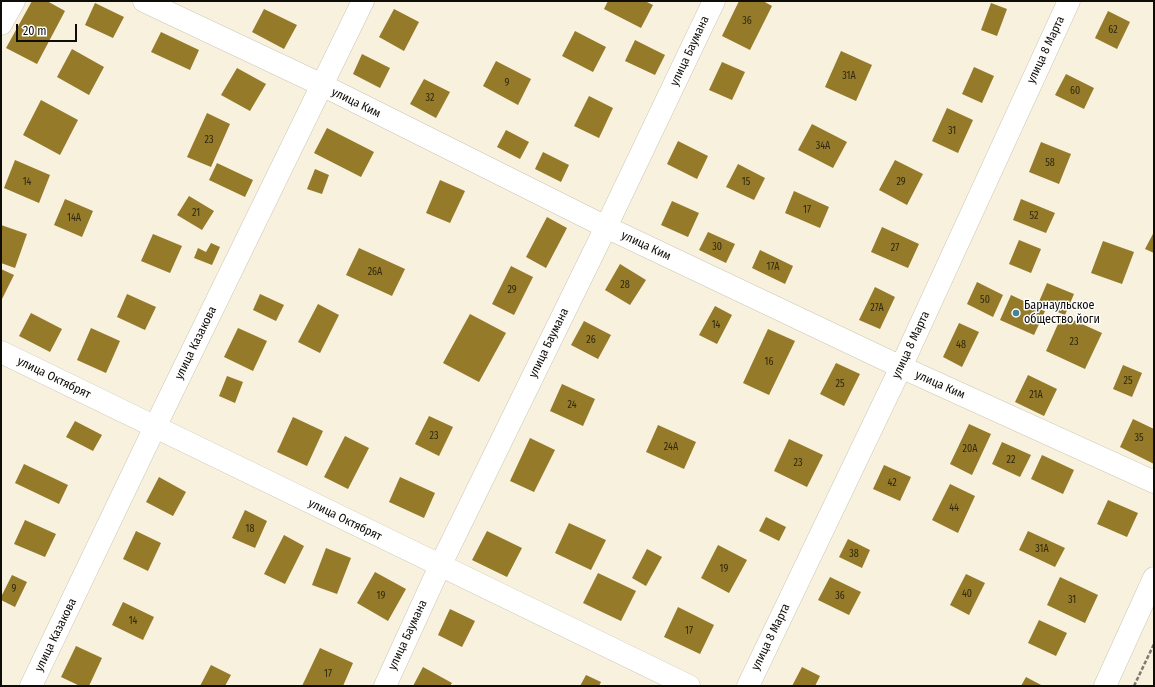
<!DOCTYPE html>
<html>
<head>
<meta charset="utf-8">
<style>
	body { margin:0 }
	#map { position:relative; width:1155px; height:687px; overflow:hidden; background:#f7f1de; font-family:"Fira Sans Condensed",sans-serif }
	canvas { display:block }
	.frame { position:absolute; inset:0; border:2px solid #0f0d08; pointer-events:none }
	.scale { position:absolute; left:16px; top:24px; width:61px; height:18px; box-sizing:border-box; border:2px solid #0f0d08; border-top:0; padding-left:5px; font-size:12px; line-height:14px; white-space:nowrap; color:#0f0d08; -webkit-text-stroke:3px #fefefe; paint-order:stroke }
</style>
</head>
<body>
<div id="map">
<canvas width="1155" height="687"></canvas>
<div class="frame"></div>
<div class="scale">20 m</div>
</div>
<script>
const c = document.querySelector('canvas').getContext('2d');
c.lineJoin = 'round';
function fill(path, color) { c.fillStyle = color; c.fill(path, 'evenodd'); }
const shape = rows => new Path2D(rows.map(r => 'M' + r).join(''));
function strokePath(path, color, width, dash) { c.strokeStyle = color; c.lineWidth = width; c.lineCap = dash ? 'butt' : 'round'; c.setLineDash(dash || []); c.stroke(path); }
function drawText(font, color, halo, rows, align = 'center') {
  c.font = font + ' "Fira Sans Condensed",sans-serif'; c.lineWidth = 3; c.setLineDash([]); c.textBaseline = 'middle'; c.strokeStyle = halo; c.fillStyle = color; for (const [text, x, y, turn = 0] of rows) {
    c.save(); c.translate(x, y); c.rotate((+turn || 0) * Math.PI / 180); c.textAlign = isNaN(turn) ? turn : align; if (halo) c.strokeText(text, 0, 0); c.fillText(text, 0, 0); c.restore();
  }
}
const building = shape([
	[32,1,47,1,65,11,37,64,6,48],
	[608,1,645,1,653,5,641,28,604,9],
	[739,1,763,1,772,6,750,50,722,36],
	[95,3,124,17,113,38,85,25],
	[991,3,1007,9,997,36,981,30],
	[264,9,297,25,284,49,252,32],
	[394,9,419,22,404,51,379,37],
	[1108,11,1130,22,1117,49,1095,38],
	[575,31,606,47,593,72,562,56],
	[161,32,199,50,190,70,151,52],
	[635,40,665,55,655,75,625,61],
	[72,49,104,67,89,95,57,77],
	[841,51,872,65,856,101,825,87],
	[362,54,390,68,380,88,353,74],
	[496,61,531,79,518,105,483,86],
	[722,62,745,72,732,100,709,90],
	[974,67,994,76,982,103,962,94],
	[237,68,266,84,250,111,221,95],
	[1066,74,1094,88,1084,109,1055,95],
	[424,79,450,92,436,118,410,104],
	[589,96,613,108,599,138,574,126],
	[41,100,78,120,60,155,23,135],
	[947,108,973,120,958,153,932,141],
	[207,113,230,124,211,167,187,157],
	[812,124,847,142,833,168,798,150],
	[327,128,374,152,361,177,314,153],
	[506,130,529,142,520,159,497,147],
	[678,141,708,156,697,179,667,164],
	[1041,142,1071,154,1059,184,1029,172],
	[543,152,569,165,561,182,535,169],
	[15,160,50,175,39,203,4,188],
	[895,160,923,174,907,205,879,190],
	[217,163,253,180,245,197,209,180],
	[738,164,765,178,754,200,726,187],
	[315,169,329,175,322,194,307,189],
	[440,180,465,191,450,223,426,213],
	[794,191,829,207,820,228,785,213],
	[189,196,214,211,202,230,177,215],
	[65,199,93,211,82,237,54,225],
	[1021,199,1055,213,1046,233,1013,220],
	[672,201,699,213,688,237,661,225],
	[547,217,567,228,546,268,526,257],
	[1,225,27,234,15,268,1,263],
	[882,227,919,244,908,268,871,252],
	[708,232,735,244,726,263,699,250],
	[1154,232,1154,253,1145,249],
	[153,234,182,246,170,273,141,261],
	[1019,240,1041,249,1031,273,1009,264],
	[1103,241,1134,252,1122,284,1091,273],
	[211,243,220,247,212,265,194,258,198,248,206,252],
	[359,248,405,269,392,296,346,275],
	[760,250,793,266,785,284,752,268],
	[620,264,646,280,630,305,605,290],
	[511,266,533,277,514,315,492,304],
	[1,269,14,275,1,301],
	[977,282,1003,295,993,317,967,304],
	[1047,283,1074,294,1065,315,1038,304],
	[875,287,895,297,880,329,859,320],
	[127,294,156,307,145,330,117,317],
	[260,294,284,305,276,321,253,310],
	[1011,295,1045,311,1034,335,1000,320],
	[318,304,339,315,320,353,298,342],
	[715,306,732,315,717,344,699,335],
	[31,313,62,329,50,352,19,336],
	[470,314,506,333,479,382,443,363],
	[1062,315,1102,333,1085,369,1046,351],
	[584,321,611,335,598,359,571,345],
	[959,323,979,332,962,367,943,357],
	[91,328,120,341,106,373,77,360],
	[238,328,267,341,253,371,224,357],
	[768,329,795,341,769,395,743,383],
	[836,363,860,374,844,406,820,394],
	[1123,365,1142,373,1132,397,1113,389],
	[1028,375,1057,389,1044,416,1015,402],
	[227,376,243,382,235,403,219,396],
	[562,384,595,399,583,426,550,411],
	[429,416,453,427,439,456,415,444],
	[293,417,323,431,307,466,277,452],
	[1133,419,1154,429,1154,464,1120,447],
	[75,421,102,435,93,451,66,437],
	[969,424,991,434,972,475,950,464],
	[658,425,696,442,684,469,646,452],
	[345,436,369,448,348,489,324,477],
	[530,438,555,450,534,492,510,481],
	[789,439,823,455,807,487,774,471],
	[1002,442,1031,455,1020,477,992,464],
	[1042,455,1074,470,1063,494,1031,479],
	[24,464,68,485,59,504,15,483],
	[884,465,911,477,900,501,873,489],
	[159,477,186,492,173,516,146,502],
	[400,477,435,493,424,518,389,502],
	[950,484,975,496,958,533,932,520],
	[1108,500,1138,513,1127,537,1097,524],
	[245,510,267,521,255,548,232,538],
	[766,517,786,527,779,541,759,531],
	[25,520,56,534,45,557,14,544],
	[569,523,606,540,591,570,555,553],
	[136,531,161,543,148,571,123,559],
	[487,531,522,548,507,577,472,560],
	[1028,531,1065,548,1055,567,1019,550],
	[284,535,304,546,285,584,264,574],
	[848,539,870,550,862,568,839,557],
	[718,545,747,560,729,593,701,578],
	[326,548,351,558,337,594,312,585],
	[647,549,662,557,646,586,632,578],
	[375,572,406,589,388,621,357,603],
	[598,573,636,591,621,621,583,603],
	[966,574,985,583,969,615,950,605],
	[12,575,27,582,15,607,1,600,1,597],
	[830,577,861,592,849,615,818,600],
	[1060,577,1098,595,1085,623,1047,605],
	[123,602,154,617,143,640,112,625],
	[678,607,714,625,700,654,664,637],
	[450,609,475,621,462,647,438,635],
	[1039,620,1067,633,1056,656,1028,643],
	[76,646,102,658,89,686,80,686,61,677],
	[320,648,353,663,343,686,302,686],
	[211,665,231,675,225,686,200,686],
	[423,667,452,683,450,686,413,686],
	[802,667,820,676,815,686,792,686],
	[586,675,601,682,599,686,580,686],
	[1026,677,1043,686,1021,686]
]);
const path = shape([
	[1134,686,1154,644]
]);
const minor = shape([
	[144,1,322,85,606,227,901,367,1154,482],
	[1,24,14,1],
	[1,352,689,686],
	[31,686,155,427,363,1],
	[385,686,440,566,606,227,714,1],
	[1105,686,1154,578]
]);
const major = shape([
	[748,686,901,367,1069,1]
]);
const markers = [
	[1016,313,4,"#438497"]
];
const numberNames = [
	["36",747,21],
	["62",1113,30],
	["31А",849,76],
	["9",507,83],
	["60",1075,91],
	["32",430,98],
	["31",952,131],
	["23",209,140],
	["34А",823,146],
	["58",1050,163],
	["14",27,182],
	["15",746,182],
	["29",901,182],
	["17",807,210],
	["21",196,213],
	["52",1034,216],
	["14А",74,218],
	["30",717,247],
	["27",895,248],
	["17А",773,267],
	["26А",375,272],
	["28",625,285],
	["29",512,290],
	["50",985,300],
	["27А",877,308],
	["14",716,325],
	["26",591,340],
	["23",1074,342],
	["48",961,345],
	["16",769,362],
	["25",1128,381],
	["25",840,384],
	["21А",1036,395],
	["24",572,405],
	["23",434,436],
	["35",1139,438],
	["24А",671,447],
	["20А",970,449],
	["22",1011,460],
	["23",798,463],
	["42",892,483],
	["44",954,508],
	["18",250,529],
	["31А",1042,549],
	["38",854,554],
	["19",724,569],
	["9",14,589],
	["40",967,594],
	["19",381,596],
	["36",840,596],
	["31",1072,600],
	["14",133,621],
	["17",689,631],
	["17",328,674]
];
const streetNames = [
	["улица 8 Марта",1046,50,-65],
	["улица Баумана",690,51,-65],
	["улица Ким",356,103,26],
	["улица Ким",646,246,25],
	["улица Казакова",196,343,-64],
	["улица Баумана",549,343,-64],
	["улица 8 Марта",911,345,-65],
	["улица Октябрят",54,378,26],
	["улица Ким",940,385,24],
	["улица Октябрят",345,520,26],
	["улица Казакова",56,635,-64],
	["улица Баумана",408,635,-65],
	["улица 8 Марта",771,637,-64]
];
const poiNames = [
	["Барнаульское",1024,306],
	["общество йоги",1024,320]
];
fill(building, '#947a29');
strokePath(minor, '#ccc6b4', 23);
strokePath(major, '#ccc6b4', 23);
strokePath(path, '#7d7a6e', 2.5, [4, 2]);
strokePath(minor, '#fff', 22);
strokePath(major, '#fff', 22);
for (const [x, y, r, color] of markers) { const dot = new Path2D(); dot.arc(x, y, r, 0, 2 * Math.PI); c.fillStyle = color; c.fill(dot); strokePath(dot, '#fefefe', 1.5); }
drawText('10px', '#302810', null, numberNames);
drawText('12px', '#0f0d08', '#fefefe', streetNames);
drawText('12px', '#0f0d08', '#fefefe', poiNames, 'left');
</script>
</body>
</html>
